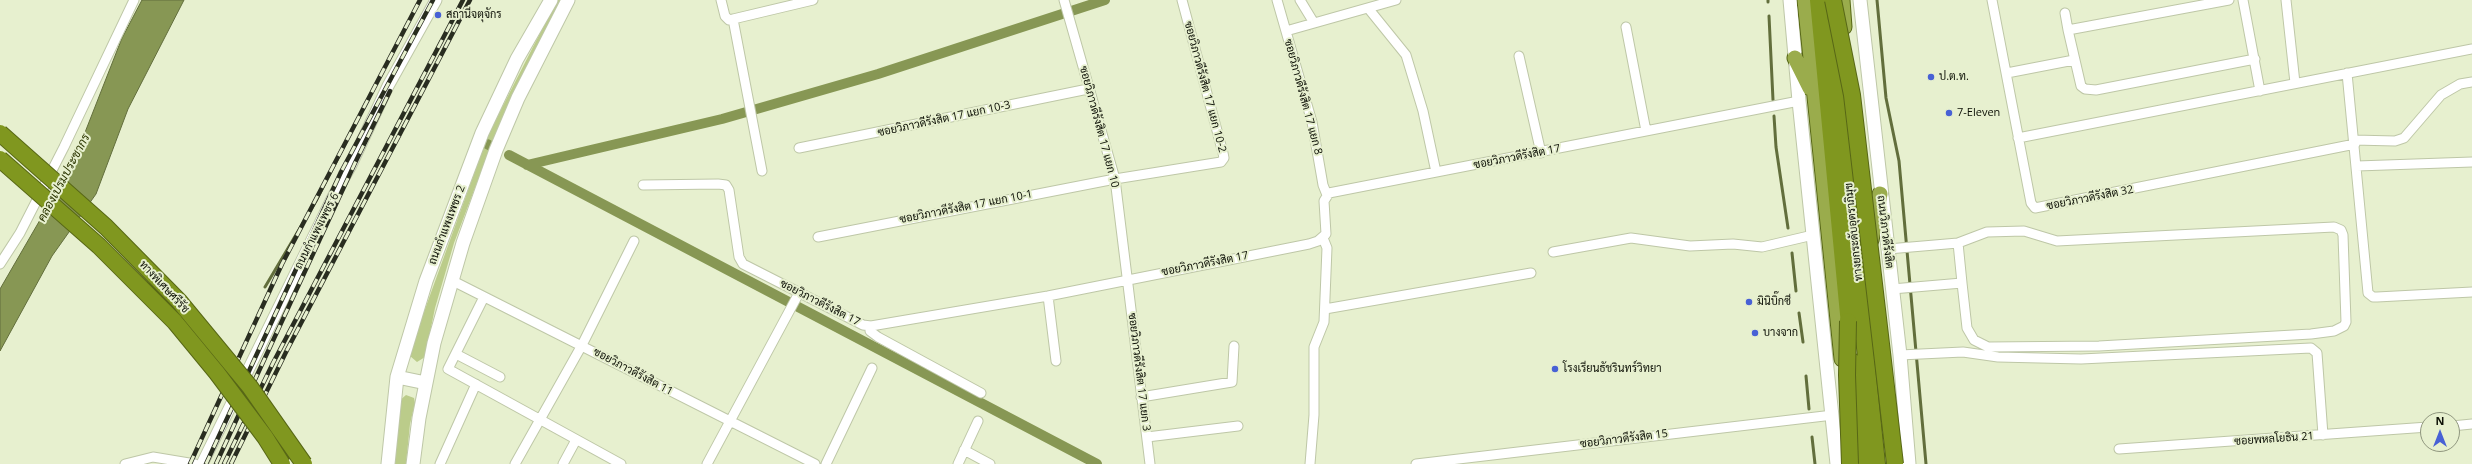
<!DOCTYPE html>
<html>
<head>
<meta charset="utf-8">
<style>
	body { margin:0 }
	#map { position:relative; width:2472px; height:464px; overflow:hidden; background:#e7f0cf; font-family:"Open Sans",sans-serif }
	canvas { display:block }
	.north { position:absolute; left:2420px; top:412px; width:40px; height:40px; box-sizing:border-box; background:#e7f0cf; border:1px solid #8f967e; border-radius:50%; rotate:0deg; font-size:11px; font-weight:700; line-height:16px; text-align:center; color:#0c0f05 }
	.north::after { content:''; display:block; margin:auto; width:14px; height:18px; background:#4861d5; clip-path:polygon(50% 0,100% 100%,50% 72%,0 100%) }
</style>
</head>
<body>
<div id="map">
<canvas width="2472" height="464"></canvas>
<div class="north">N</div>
</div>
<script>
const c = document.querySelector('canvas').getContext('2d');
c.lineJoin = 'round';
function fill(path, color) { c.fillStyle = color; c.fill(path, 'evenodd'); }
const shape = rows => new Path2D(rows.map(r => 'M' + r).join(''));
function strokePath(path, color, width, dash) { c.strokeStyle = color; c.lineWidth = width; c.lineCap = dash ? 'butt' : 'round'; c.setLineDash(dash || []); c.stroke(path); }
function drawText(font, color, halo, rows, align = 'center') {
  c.font = font + ' "Open Sans",Sarabun,sans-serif'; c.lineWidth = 4; c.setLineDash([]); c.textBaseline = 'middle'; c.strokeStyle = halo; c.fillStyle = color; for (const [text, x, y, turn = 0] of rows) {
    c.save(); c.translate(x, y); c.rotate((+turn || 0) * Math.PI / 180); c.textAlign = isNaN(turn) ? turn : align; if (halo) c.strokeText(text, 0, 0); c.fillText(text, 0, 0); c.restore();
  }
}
const green = shape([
	[557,0,562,0,517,85,494,138,454,243,435,308,425,357,417,362,410,356,416,334,488,135],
	[406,395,414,398,415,403,410,424,406,464,395,464,399,401]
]);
const water = shape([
	[142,0,184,0,128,109,96,194,52,256,0,351,0,289,73,163,122,38,142,0]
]);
const stream = shape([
	[1768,0,1768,2],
	[1877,0,1886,98,1899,161,1926,464],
	[1769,16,1773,100],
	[1774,116,1776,147,1788,228],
	[1792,253,1796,291],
	[265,287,316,201,368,99],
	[1799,313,1803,342],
	[1806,376,1809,409],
	[1812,437,1815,464]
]);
const canal = shape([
	[487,144,489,145],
	[509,155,1097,464],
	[527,165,722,119,878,74,1105,0]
]);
const minor = shape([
	[721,0,725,16,729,20,813,0],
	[1064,0,1115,179,1150,464],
	[1277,0,1312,122,1323,185,1327,195],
	[1300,0,1314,23],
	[1992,0,2031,203,2035,208,2355,144],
	[2229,0,2068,30,2081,86,2085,89,2096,90,2255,59],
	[2243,0,2260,91],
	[2286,0,2295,83],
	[1368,8,1406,55,1423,111,1436,172],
	[2065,13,2068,30],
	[733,19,762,171],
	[1626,27,1646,131],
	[1286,31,1396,0],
	[1519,56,1541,153],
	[2007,73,2074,60],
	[2347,73,2368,293,2373,297,2377,297,2472,292],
	[2018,138,2472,49],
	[2354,140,2395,141,2404,138,2441,95,2460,84,2472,82],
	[799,148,1088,89],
	[2357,166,2472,162],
	[643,185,718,184,726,185,729,190,739,257,743,264,863,325,871,326,1048,296,1309,244,1318,241,1326,234,1324,201,1329,193,1799,101],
	[818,237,1115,179,1221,162,1224,158,1223,153,1182,0],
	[1888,249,1958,243],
	[1553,252,1631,238,1690,246,1733,244,1762,247,1813,235],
	[0,264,20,233,64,147,134,0],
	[451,280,815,464],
	[1892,289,1962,283,1958,243,1987,232,2024,231,2057,241,2334,227,2341,230,2343,235,2346,322,2344,326,2334,331,2311,334,2099,346,1988,347,1974,340,1967,328,1962,283],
	[1048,296,1056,361],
	[484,297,448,369,621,464],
	[1325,309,1531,273],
	[870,326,870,331,878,337,981,393],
	[456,354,500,377],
	[1900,355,1963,352,1998,357,2081,359,2311,348,2317,353,2323,435],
	[1141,397,1232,382,1234,346],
	[2452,426,2472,424],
	[1147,437,1238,426],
	[2119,449,2428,427],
	[964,450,990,464],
	[125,464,153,457,195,464],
	[440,464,476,384],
	[515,464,582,345,634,241],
	[563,464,576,440],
	[707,464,799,293],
	[826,464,872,368],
	[958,464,978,421],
	[1310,464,1314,415,1314,347,1324,322,1327,248,1323,238],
	[1416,464,1833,415]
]);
const tertiary = shape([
	[202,464,332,199,351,165,388,86,436,0]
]);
const secondary = shape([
	[1790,0,1799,101,1837,464],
	[1860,0,1900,355,1909,464],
	[397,377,426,383],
	[388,464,397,377,426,281,482,133,517,59,551,0],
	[413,464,419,418,434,343,463,243,496,150,518,98,568,0]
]);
const trunk = shape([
	[1805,0,1842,359],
	[1842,0,1844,27],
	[1795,58,1810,88],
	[1871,240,1880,194]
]);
const motorway = shape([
	[1818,0,1850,335],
	[1832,27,1877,464],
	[1853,362,1864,464]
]);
const rail = shape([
	[190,464,282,264,420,0],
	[206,464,341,172,433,0],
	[216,464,355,163,390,91],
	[224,464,273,363,463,0],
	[231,464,287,350,470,0]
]);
const motorwayBridge = shape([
	[1833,0,1852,95,1895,464],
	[0,133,106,227,179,301,250,387,304,464],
	[0,159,99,246,175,322,217,373,265,437,282,464],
	[1848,321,1847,375,1850,464]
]);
const markers = [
	[438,15,4,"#4861d5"],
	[1931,77,4,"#4861d5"],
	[1949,113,4,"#4861d5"],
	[1749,302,4,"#4861d5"],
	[1755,333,4,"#4861d5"],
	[1555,369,4,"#4861d5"]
];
const poiNames = [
	["สถานีจตุจักร",446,15],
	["ป.ต.ท.",1939,77],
	["7-Eleven",1957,113],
	["มินิบิ๊กซี",1757,302],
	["บางจาก",1763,333],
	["โรงเรียนธัชรินทร์วิทยา",1563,369]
];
const streetNames = [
	["ซอยวิภาวดีรังสิต 17 แยก 10-2",1205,87,75],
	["ซอยวิภาวดีรังสิต 17 แยก 8",1303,97,75],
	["ซอยวิภาวดีรังสิต 17 แยก 10-3",944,119,-12],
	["ซอยวิภาวดีรังสิต 17 แยก 10",1099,127,75],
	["ซอยวิภาวดีรังสิต 17",1517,157,-11],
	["ซอยวิภาวดีรังสิต 32",2090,198,-11],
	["ซอยวิภาวดีรังสิต 17 แยก 10-1",966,207,-11],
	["ถนนกำแพงเพชร 2",447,225,-69],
	["ถนนกำแพงเพชร 6",317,231,-63],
	["ทางยกระดับอุตราภิมุข",1854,232,-96],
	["ถนนวิภาวดีรังสิต",1885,232,83],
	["ซอยวิภาวดีรังสิต 17",1205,264,-11],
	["ทางพิเศษศรีรัช",164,287,47],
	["ซอยวิภาวดีรังสิต 17",820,303,27],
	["ซอยวิภาวดีรังสิต 11",633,372,28],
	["ซอยวิภาวดีรังสิต 17 แยก 3",1139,372,83],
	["ซอยวิภาวดีรังสิต 15",1624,439,-7],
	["ซอยพหลโยธิน 21",2274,439,-4]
];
const waterNames = [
	["คลองเปรมประชากร",64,178,-62]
];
fill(green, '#bbcc8a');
fill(water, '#879754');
strokePath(water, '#626e3c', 1);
strokePath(stream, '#626e3c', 3);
strokePath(canal, '#879754', 10);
strokePath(minor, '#bec7a7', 11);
strokePath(tertiary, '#bec7a7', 13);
strokePath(secondary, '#bec7a7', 15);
strokePath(trunk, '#576716', 17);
strokePath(motorway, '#576716', 18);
strokePath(minor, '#fff', 9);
strokePath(tertiary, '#fff', 11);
strokePath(secondary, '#fff', 13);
strokePath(trunk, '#9aac4c', 15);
strokePath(motorway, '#80971f', 16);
strokePath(rail, '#292d20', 4.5);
strokePath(rail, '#e7f0cf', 3, [9]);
strokePath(motorwayBridge, '#576716', 18, []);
strokePath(motorwayBridge, '#80971f', 16);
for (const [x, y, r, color] of markers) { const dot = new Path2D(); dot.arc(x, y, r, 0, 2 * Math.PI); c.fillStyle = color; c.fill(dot); strokePath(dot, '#e7f0cf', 1.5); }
drawText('11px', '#0c0f05', '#e7f0cf', poiNames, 'left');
drawText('11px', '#0c0f05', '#e7f0cf', streetNames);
drawText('italic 12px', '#2b3500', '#e7f0cf', waterNames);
</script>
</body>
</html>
